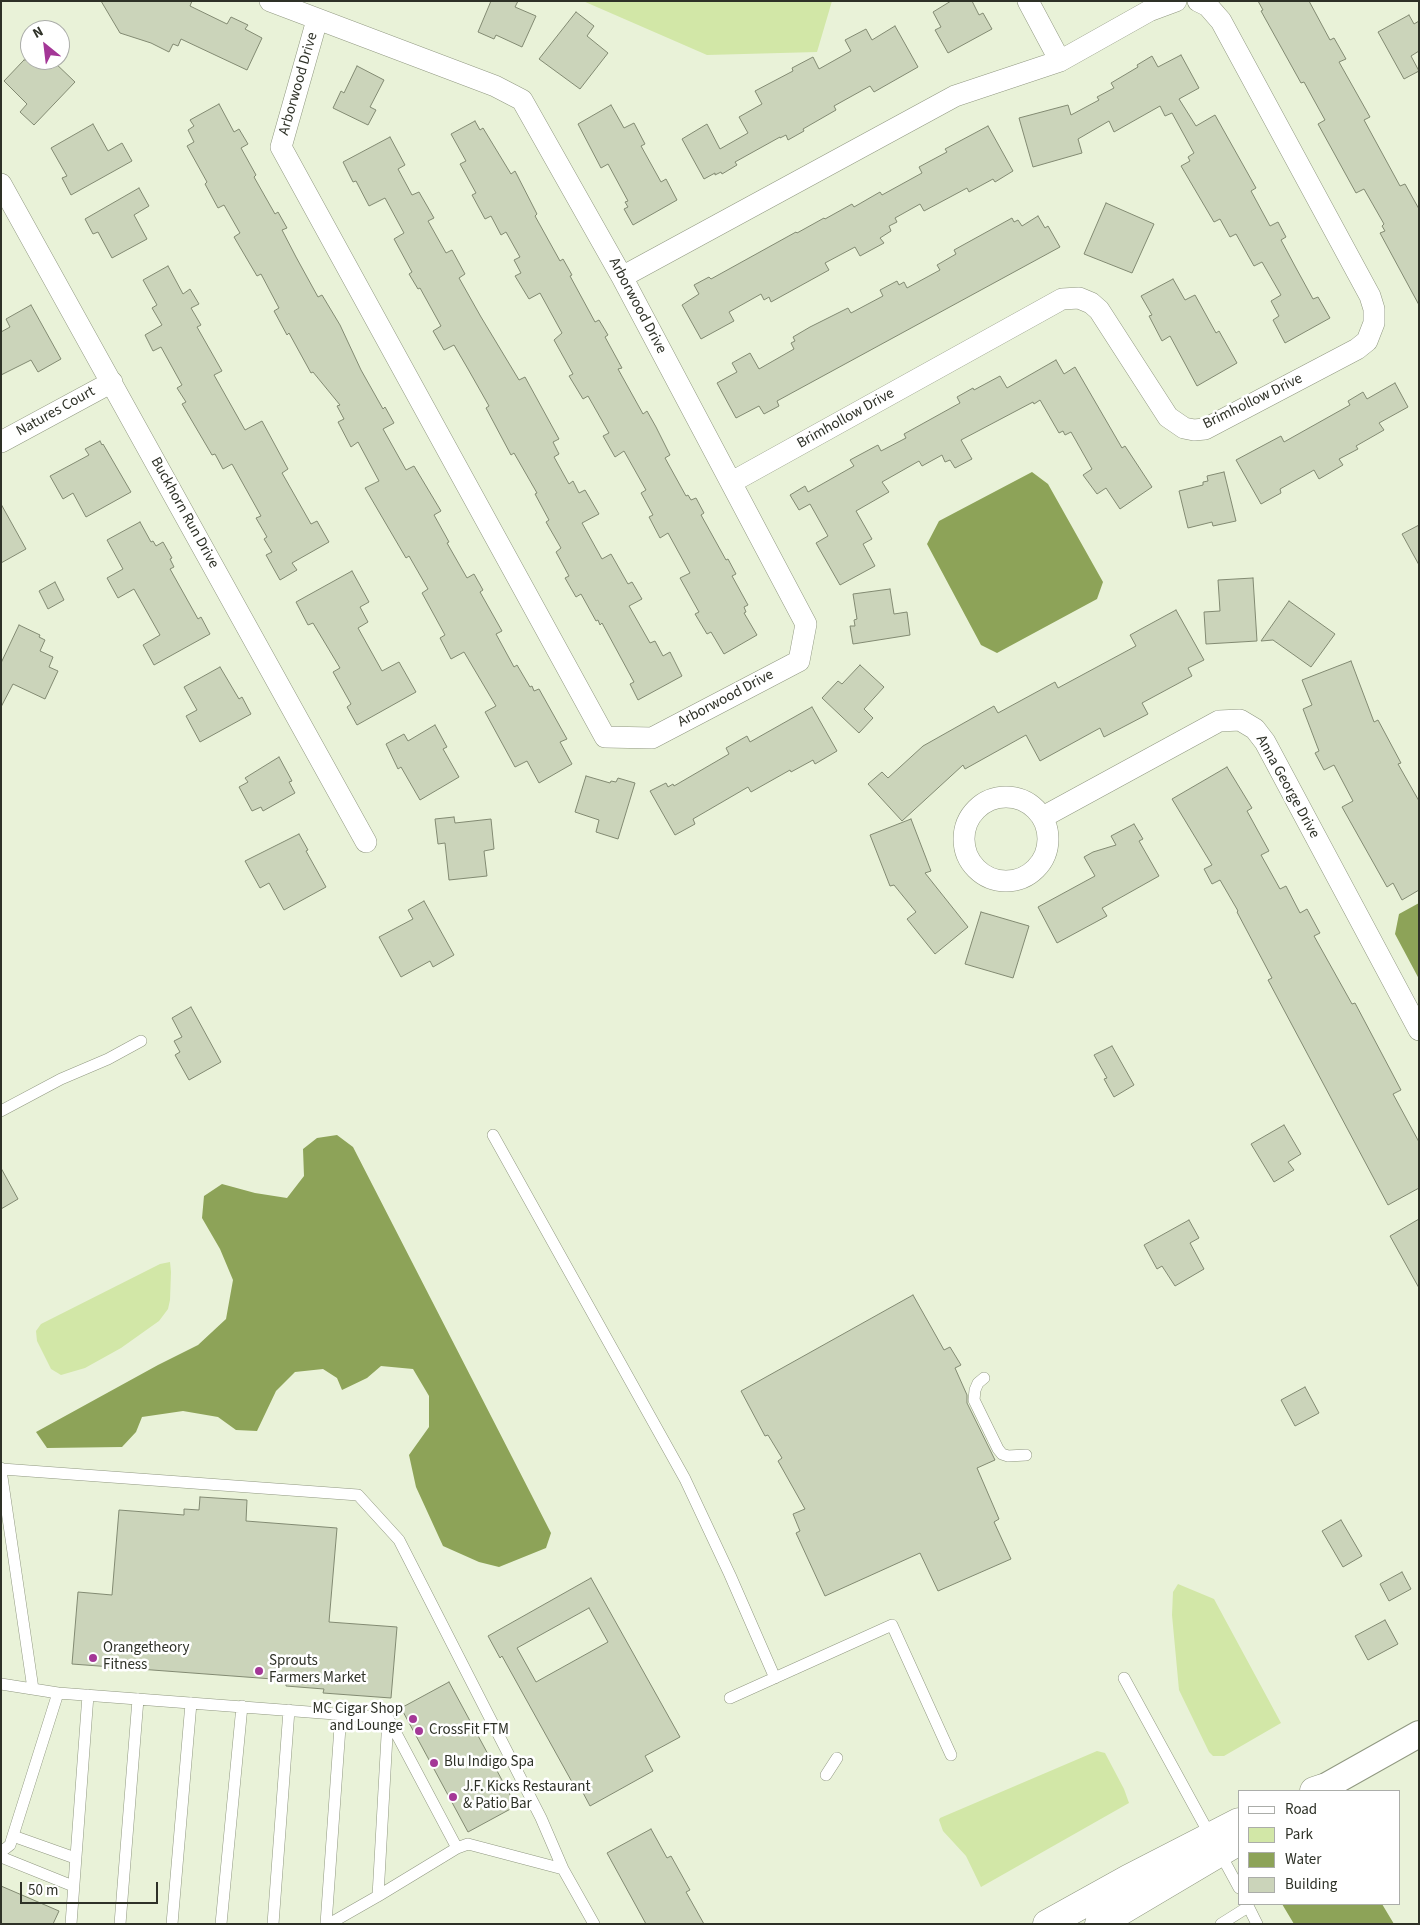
<!DOCTYPE html>
<html>
<head>
<meta charset="utf-8">
<style>
	body { margin:0 }
	#map { position:relative; width:1420px; height:1925px; overflow:hidden; background:#e9f2d8; font-family:"Source Sans 3",sans-serif }
	canvas { display:block }
	.frame { position:absolute; inset:0; border:2px solid #2e3127; pointer-events:none }
	.legend { position:absolute; left:1238px; top:1790px; width:162px; height:115px; box-sizing:border-box; background:#fff; border:1px solid #abada9; margin:0; padding:6px 9px; list-style:none; font-size:15px; color:#2e3127 }
	.legend li { display:flex; align-items:center; gap:10px; height:25px }
	.legend b { width:25px; border:1px solid #abada9 }
	.north { position:absolute; left:20px; top:20px; width:50px; height:50px; box-sizing:border-box; background:#fff; border:1px solid #abada9; border-radius:50%; rotate:331deg; font-size:14px; font-weight:700; line-height:20px; text-align:center; color:#2e3127 }
	.north::after { content:''; display:block; margin:auto; width:18px; height:22px; background:#a43797; clip-path:polygon(50% 0,100% 100%,50% 72%,0 100%) }
	.scale { position:absolute; left:20px; top:1882px; width:138px; height:22px; box-sizing:border-box; border:2px solid #2e3127; border-top:0; padding-left:6px; font-size:15px; line-height:18px; white-space:nowrap; color:#2e3127; -webkit-text-stroke:4px #fff; paint-order:stroke }
</style>
</head>
<body>
<div id="map">
<canvas width="1420" height="1925"></canvas>
<div class="frame"></div>
<ul class="legend">
<li><b style="height:6px;background:#fff"></b>Road</li>
<li><b style="height:14px;background:#d2e7a7"></b>Park</li>
<li><b style="height:14px;background:#8da358"></b>Water</li>
<li><b style="height:14px;background:#cbd4ba"></b>Building</li>
</ul>
<div class="north">N</div>
<div class="scale">50 m</div>
</div>
<script>
const c = document.querySelector('canvas').getContext('2d');
c.lineJoin = 'round';
function fill(path, color) { c.fillStyle = color; c.fill(path, 'evenodd'); }
const shape = rows => new Path2D(rows.map(r => 'M' + r).join(''));
function strokePath(path, color, width, dash) { c.strokeStyle = color; c.lineWidth = width; c.lineCap = dash ? 'butt' : 'round'; c.setLineDash(dash || []); c.stroke(path); }
function drawText(font, color, halo, rows, align = 'center') {
  c.font = font + ' "Source Sans 3",sans-serif'; c.lineWidth = 5; c.setLineDash([]); c.textBaseline = 'middle'; c.strokeStyle = halo; c.fillStyle = color; for (const [text, x, y, turn = 0] of rows) {
    c.save(); c.translate(x, y); c.rotate((+turn || 0) * Math.PI / 180); c.textAlign = isNaN(turn) ? turn : align; if (halo) c.strokeText(text, 0, 0); c.fillText(text, 0, 0); c.restore();
  }
}
const green = shape([
	[583,1,832,1,817,52,707,55],
	[170,1262,171,1272,170,1300,168,1309,159,1321,121,1348,85,1368,61,1375,51,1369,37,1341,36,1331,41,1324,160,1264],
	[1178,1584,1214,1599,1281,1723,1224,1756,1213,1756,1209,1752,1179,1690,1172,1615,1173,1592],
	[1097,1751,1105,1753,1124,1789,1129,1803,981,1887,966,1856,943,1831,939,1820,940,1818]
]);
const water = shape([
	[1032,472,1048,484,1103,582,1097,599,997,653,981,645,927,544,939,521],
	[1419,903,1419,979,1395,934,1399,914],
	[337,1135,353,1147,551,1533,546,1548,499,1567,479,1562,443,1546,416,1487,409,1455,429,1427,429,1396,413,1369,381,1366,367,1378,342,1390,337,1378,323,1369,295,1372,276,1391,257,1431,236,1430,218,1417,183,1411,142,1417,136,1432,122,1447,47,1448,36,1432,158,1365,198,1345,226,1319,233,1280,220,1249,202,1218,204,1196,222,1184,255,1193,287,1198,304,1176,303,1149,317,1138],
	[1282,1904,1382,1904,1394,1924,1294,1924]
]);
const building = shape([
	[101,1,192,1,190,6,227,24,231,17,248,25,245,29,262,38,247,70,181,39,178,46,173,44,169,52,151,43,120,33,101,1],
	[491,1,518,1,515,7,536,16,522,47,496,35,494,39,478,32,491,1],
	[951,1,972,1,979,15,983,13,992,29,948,53,935,30,941,27,933,12,951,1],
	[1258,1,1309,1,1330,40,1334,38,1346,59,1339,62,1370,117,1364,120,1400,186,1405,184,1419,209,1419,305,1380,233,1385,231,1382,226,1384,224,1364,189,1356,193,1318,124,1325,120,1304,82,1301,83,1261,11,1263,10,1258,1],
	[576,12,594,26,587,36,608,53,580,89,539,59,576,12],
	[1409,15,1414,24,1419,21,1419,51,1411,56,1419,71,1404,79,1378,32,1409,15],
	[895,26,918,67,874,92,870,86,834,106,836,110,803,129,804,131,788,140,786,135,780,138,780,137,735,162,737,165,722,174,721,172,715,175,715,173,704,179,682,139,707,124,720,149,748,133,739,117,762,104,755,91,793,71,792,68,813,57,819,69,851,51,845,40,866,29,872,40,895,26],
	[1181,55,1199,88,1179,99,1196,126,1215,115,1256,188,1251,191,1270,226,1278,222,1286,237,1281,240,1296,268,1313,299,1318,297,1330,318,1285,343,1273,320,1279,316,1271,301,1281,295,1262,262,1254,266,1236,234,1230,237,1220,219,1214,222,1181,166,1190,161,1188,157,1194,153,1172,113,1165,116,1160,106,1114,132,1109,121,1078,139,1082,153,1033,167,1019,118,1068,105,1071,115,1099,100,1097,97,1114,88,1111,83,1138,67,1137,65,1152,56,1158,67,1181,55],
	[24,60,52,60,75,82,34,125,20,112,27,104,4,81,24,60],
	[357,66,384,80,370,107,376,110,368,125,333,108,341,91,344,93,357,66],
	[219,104,234,132,239,129,248,144,241,148,256,175,254,177,275,214,278,212,287,228,282,230,296,257,318,297,322,295,340,325,361,370,383,409,385,407,394,423,383,429,406,470,414,466,441,511,434,515,449,542,447,543,467,578,474,574,483,590,480,592,502,631,496,634,514,667,517,665,530,687,532,686,534,691,539,689,567,739,560,742,572,764,539,783,527,761,515,767,485,712,496,706,464,652,451,659,440,638,445,635,422,593,428,589,409,556,406,558,365,488,379,481,358,442,351,447,338,422,344,419,337,406,340,405,313,372,311,373,289,333,287,335,274,311,279,308,261,274,257,276,234,237,240,233,224,205,218,208,205,184,207,182,187,146,194,142,188,130,194,126,190,120,219,104],
	[611,105,624,128,634,123,645,144,641,146,661,182,666,179,677,200,633,225,624,209,628,207,625,202,628,201,608,164,601,168,578,124,611,105],
	[475,121,480,130,483,128,511,174,515,171,537,214,535,216,560,261,563,259,572,275,570,276,595,322,599,320,608,335,605,337,622,368,618,369,643,414,647,411,656,427,670,455,665,458,686,496,688,495,691,500,696,498,704,513,701,515,726,560,728,559,736,574,732,576,748,605,744,607,746,612,744,613,757,635,724,654,711,632,707,634,695,614,699,612,680,578,690,573,668,533,660,538,649,517,653,515,641,493,646,490,624,451,615,457,603,436,609,433,588,396,583,399,569,376,573,374,554,340,562,333,540,293,529,299,515,276,521,273,514,260,520,257,506,232,501,235,491,216,485,219,472,195,476,193,460,164,466,161,451,134,475,121],
	[93,124,108,151,122,143,132,161,71,195,62,178,67,176,51,148,93,124],
	[988,126,1013,171,995,182,993,179,969,192,967,188,924,211,920,204,895,218,897,222,889,226,891,231,880,238,884,243,860,256,855,247,825,263,829,270,771,302,769,297,764,300,761,294,729,312,734,321,701,339,682,305,699,294,694,285,709,277,711,279,796,232,797,233,824,218,825,219,852,204,854,207,880,192,882,195,922,173,919,167,947,152,945,149,988,126],
	[390,137,405,165,398,169,412,195,419,192,434,218,428,221,446,253,452,250,465,274,459,278,481,317,519,380,525,377,559,439,553,442,559,454,554,457,569,484,573,481,579,493,585,490,599,514,582,523,602,559,611,554,628,584,632,582,642,599,629,606,650,643,655,641,663,656,670,652,682,676,638,700,630,684,634,682,602,623,600,625,598,620,596,621,581,594,576,597,565,578,569,576,556,552,561,548,546,522,549,520,535,494,537,493,514,453,511,455,486,408,489,406,468,369,454,345,444,350,433,331,441,326,420,288,418,289,409,274,412,272,394,239,404,233,385,198,369,206,356,181,353,182,343,162,390,137],
	[139,188,149,206,134,215,147,239,112,258,98,232,93,234,85,219,139,188],
	[1106,203,1154,224,1132,273,1084,254,1106,203],
	[1038,216,1045,228,1048,226,1060,247,777,401,779,406,764,414,759,406,736,418,717,383,737,372,732,363,750,353,759,369,794,349,791,343,795,341,793,337,810,327,848,308,851,313,883,296,880,290,897,281,899,285,904,282,907,288,940,270,937,265,956,254,954,250,1012,218,1014,222,1018,220,1022,226,1038,216],
	[168,266,183,294,190,289,199,304,191,308,201,325,197,327,222,371,214,375,245,430,262,421,288,469,282,473,311,524,317,521,329,542,292,563,297,570,280,580,266,555,272,552,264,539,267,537,256,518,261,516,232,464,223,469,215,454,212,455,182,404,186,402,177,388,182,385,161,347,153,351,145,335,162,325,152,308,157,305,143,280,168,266],
	[1173,279,1185,300,1195,295,1216,333,1219,331,1237,363,1197,386,1170,336,1162,341,1149,316,1152,315,1141,296,1173,279],
	[31,305,61,359,38,372,31,360,1,375,1,332,10,327,6,319,31,305],
	[1056,360,1064,374,1075,367,1122,448,1125,446,1152,487,1120,509,1106,488,1097,494,1083,475,1092,469,1071,432,1065,435,1063,431,1059,433,1040,400,1034,404,1033,402,961,440,972,459,955,468,950,460,945,462,942,455,922,466,919,461,882,482,889,492,856,511,872,539,863,544,875,566,840,585,816,543,828,536,810,504,799,510,790,495,805,486,808,492,854,466,850,460,878,445,881,451,906,438,904,434,960,403,957,397,973,388,974,390,1000,376,1007,388,1056,360],
	[1395,383,1408,407,1379,423,1384,430,1356,446,1358,449,1339,459,1343,465,1319,479,1314,470,1280,489,1281,493,1261,504,1236,460,1281,436,1284,442,1350,405,1348,401,1363,392,1367,399,1395,383],
	[100,441,102,445,103,444,131,492,86,517,73,493,63,499,50,476,89,455,85,449,100,441],
	[1224,472,1236,521,1213,526,1212,522,1188,528,1179,491,1203,485,1203,482,1208,481,1207,476,1224,472],
	[1,504,26,549,1,563,1,504],
	[140,522,151,542,153,541,156,546,163,542,172,558,170,559,174,567,170,569,198,619,201,617,210,634,154,665,143,645,160,635,134,589,118,598,107,578,123,569,107,540,140,522],
	[1419,525,1419,565,1402,534,1419,525],
	[352,571,369,602,360,607,368,622,358,628,382,671,399,662,416,692,357,725,347,707,351,704,333,672,340,668,313,623,308,625,296,602,352,571],
	[1253,578,1257,641,1206,644,1204,612,1220,611,1218,580,1253,578],
	[55,582,64,600,48,609,39,591,55,582],
	[890,589,894,614,907,612,910,635,853,644,850,626,855,626,854,620,857,619,853,594,890,589],
	[1289,601,1335,634,1311,667,1273,640,1261,641,1289,601],
	[1176,610,1204,660,1188,668,1192,676,1142,703,1148,714,1104,737,1100,728,1040,761,1026,735,965,769,963,765,902,821,868,784,882,772,888,778,923,746,994,706,998,713,1055,682,1058,688,1136,646,1130,635,1176,610],
	[19,625,40,635,39,637,45,640,40,651,53,657,49,667,58,671,45,699,13,684,1,707,1,663,19,625],
	[1351,661,1374,722,1378,720,1401,763,1398,764,1419,801,1419,890,1402,900,1393,883,1387,887,1342,807,1353,801,1334,765,1324,770,1315,753,1319,751,1303,709,1312,705,1302,680,1351,661],
	[860,665,884,687,864,709,873,718,859,733,822,698,838,681,842,684,860,665],
	[220,667,239,699,242,697,251,714,200,742,186,716,197,710,184,687,220,667],
	[812,707,837,751,815,764,813,760,791,772,790,770,751,792,748,787,693,819,695,824,675,835,650,791,666,783,668,787,673,784,674,786,729,754,726,748,747,736,750,742,812,707],
	[435,725,447,747,443,749,459,777,420,800,401,767,398,769,386,744,404,734,408,741,435,725],
	[279,757,292,781,289,782,295,793,263,811,261,807,252,811,239,787,248,782,245,778,279,757],
	[1227,767,1252,808,1247,811,1269,851,1261,855,1280,889,1286,886,1300,913,1307,909,1320,933,1314,936,1352,1004,1355,1003,1401,1090,1393,1094,1419,1142,1419,1188,1388,1205,1268,980,1272,978,1237,912,1238,911,1220,880,1212,884,1204,869,1212,865,1172,799,1227,767],
	[586,776,610,783,611,781,616,782,618,778,635,783,618,839,596,832,599,820,575,812,586,776],
	[454,817,455,823,491,819,494,849,484,851,487,876,449,880,445,843,438,844,435,819,454,817],
	[911,819,931,871,925,873,968,927,935,954,907,919,916,912,894,885,890,886,870,835,911,819],
	[1134,824,1143,839,1139,841,1159,876,1102,908,1107,916,1057,943,1038,907,1095,876,1084,857,1093,852,1116,845,1111,836,1134,824],
	[299,834,308,850,306,851,326,887,284,910,269,883,260,888,245,861,299,834],
	[424,901,454,955,433,967,430,961,401,977,379,937,413,919,408,910,424,901],
	[981,912,1029,926,1013,978,965,964,981,912],
	[191,1007,221,1062,189,1080,175,1055,180,1052,174,1041,182,1037,172,1018,191,1007],
	[1112,1046,1134,1085,1114,1097,1104,1079,1107,1078,1094,1055,1112,1046],
	[1284,1125,1301,1154,1288,1162,1294,1170,1274,1182,1251,1144,1284,1125],
	[1,1168,18,1199,1,1209,1,1168],
	[1419,1219,1419,1288,1390,1236,1419,1219],
	[1189,1220,1199,1238,1190,1243,1204,1269,1175,1286,1162,1266,1157,1269,1144,1245,1189,1220],
	[913,1295,944,1350,950,1347,961,1365,955,1368,967,1395,967,1403,995,1460,977,1468,999,1519,994,1522,1011,1559,938,1591,920,1553,825,1596,796,1533,800,1531,793,1514,805,1509,778,1461,782,1458,768,1435,765,1436,741,1391,913,1295],
	[1305,1387,1319,1413,1295,1426,1281,1400,1305,1387],
	[200,1497,247,1500,246,1521,337,1528,329,1622,397,1627,391,1698,323,1693,324,1689,286,1686,286,1680,72,1664,78,1592,112,1595,119,1510,184,1515,184,1509,199,1510,200,1497],
	[1341,1520,1362,1556,1343,1567,1322,1531,1341,1520],
	[1402,1572,1411,1589,1389,1601,1380,1584,1402,1572],
	[591,1578,680,1737,645,1756,653,1771,590,1806,581,1789,577,1791,502,1656,500,1658,488,1636,591,1578],
	[589,1608,608,1642,536,1682,517,1648,589,1608],
	[1385,1620,1398,1644,1368,1660,1355,1636,1385,1620],
	[449,1682,516,1806,468,1832,401,1708,449,1682],
	[651,1829,667,1858,671,1856,690,1890,686,1892,704,1924,646,1924,607,1853,651,1829],
	[1,1886,59,1911,53,1924,1,1924,1,1886]
]);
const service = shape([
	[1,1111,61,1079,108,1059,141,1041],
	[493,1135,685,1479,730,1575,775,1678],
	[984,1378,978,1383,975,1390,974,1400,998,1449,1002,1454,1008,1456,1026,1455],
	[1,1468,2,1469,358,1495,399,1540,541,1818,563,1869,594,1924],
	[1,1470,33,1689],
	[1124,1678,1211,1837],
	[1,1684,58,1693,10,1845,1,1852],
	[58,1693,388,1718,457,1848,378,1896,329,1924],
	[730,1698,892,1625,951,1755],
	[826,1775,837,1758],
	[13,1836,75,1858],
	[457,1848,468,1844,563,1869],
	[1220,1853,1239,1888],
	[1,1857,73,1886],
	[378,1896,388,1718],
	[1247,1904,1257,1924],
	[71,1924,88,1695],
	[120,1924,138,1699],
	[172,1924,191,1703],
	[221,1924,242,1706],
	[273,1924,289,1710],
	[326,1924,341,1713],
	[1221,1924,1248,1907]
]);
const minor = shape([
	[270,1,495,86,522,100,622,277,806,624,799,661,652,738,605,737,281,147,317,20],
	[1028,1,1060,61],
	[1,184,366,842],
	[622,277,955,96,1060,61,1149,11,1176,1],
	[1,442,112,382],
	[732,482,1062,299,1079,298,1091,303,1099,310,1168,417,1184,428,1194,430,1205,429,1357,349,1367,341,1374,323,1374,309,1370,296,1221,21,1208,6,1198,1],
	'964 839a42 42 0 1 1 84 0a42 42 0 1 1-84 0Z',
	[1043,817,1219,721,1240,720,1255,729,1265,742,1419,1030]
]);
const tertiary = shape([
	[1323,1788,1419,1734]
]);
const secondary = shape([
	[1314,1791,1323,1788],
	[1047,1924,1128,1879,1239,1822],
	[1099,1924,1239,1841]
]);
const markers = [
	[93,1658,5,"#a43797"],
	[259,1671,5,"#a43797"],
	[413,1719,5,"#a43797"],
	[419,1731,5,"#a43797"],
	[434,1763,5,"#a43797"],
	[453,1797,5,"#a43797"]
];
const streetNames = [
	["Arborwood Drive",299,84,-74],
	["Arborwood Drive",637,306,62],
	["Brimhollow Drive",1253,402,-26],
	["Natures Court",56,412,-29],
	["Brimhollow Drive",846,419,-29],
	["Buckhorn Run Drive",184,513,61],
	["Arborwood Drive",726,699,-28],
	["Anna George Drive",1287,787,61]
];
const poiNames = [
	["Orangetheory",103,1649],
	["Fitness",103,1666],
	["Sprouts",269,1662],
	["Farmers Market",269,1679],
	["MC Cigar Shop",403,1710,"right"],
	["and Lounge",403,1727,"right"],
	["CrossFit FTM",429,1731],
	["Blu Indigo Spa",444,1763],
	["J.F. Kicks Restaurant",463,1788],
	["& Patio Bar",463,1805]
];
fill(green, '#d2e7a7');
fill(water, '#8da358');
fill(building, '#cbd4ba');
strokePath(building, '#828a72', 1);
strokePath(service, '#909880', 12);
strokePath(minor, '#909880', 22);
strokePath(tertiary, '#909880', 28);
strokePath(secondary, '#909880', 29);
strokePath(service, '#fff', 11);
strokePath(minor, '#fff', 21);
strokePath(tertiary, '#fff', 26);
strokePath(secondary, '#fff', 28);
for (const [x, y, r, color] of markers) { const dot = new Path2D(); dot.arc(x, y, r, 0, 2 * Math.PI); c.fillStyle = color; c.fill(dot); strokePath(dot, '#fff', 2); }
drawText('15px', '#2e3127', '#fff', streetNames);
drawText('15px', '#2e3127', '#fff', poiNames, 'left');
</script>
</body>
</html>
